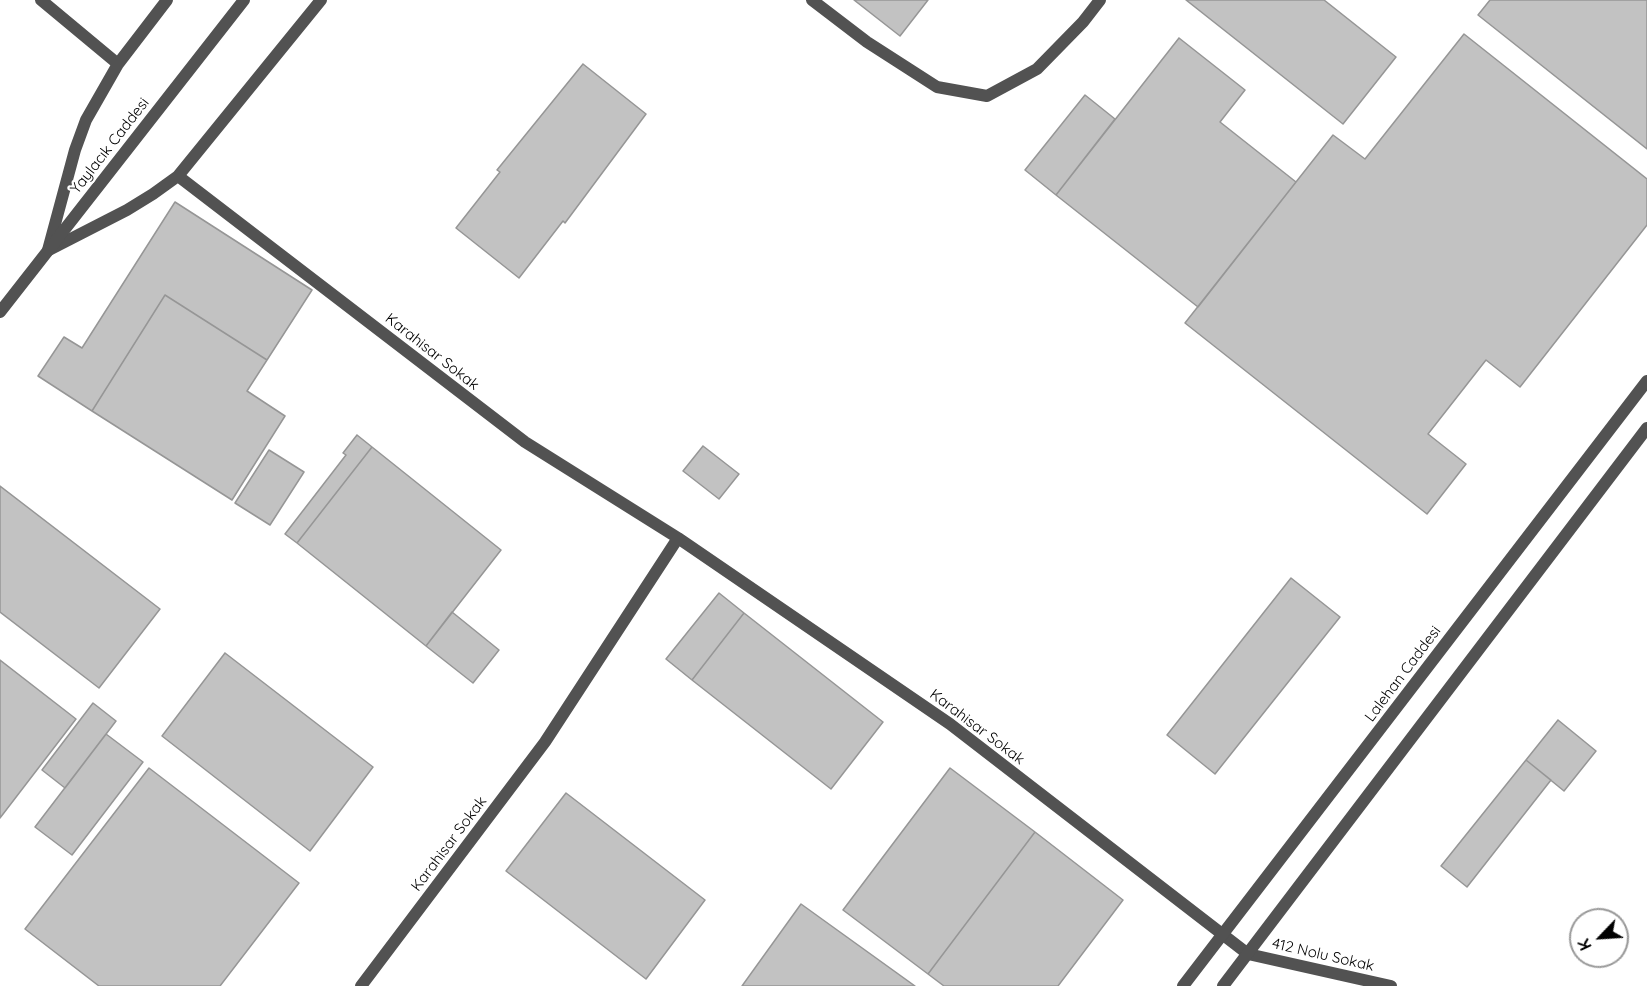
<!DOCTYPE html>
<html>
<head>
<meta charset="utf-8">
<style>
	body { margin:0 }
	#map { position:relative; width:1647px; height:986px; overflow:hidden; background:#fff; font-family:Quicksand,sans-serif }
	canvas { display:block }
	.north { position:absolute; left:1569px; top:908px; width:60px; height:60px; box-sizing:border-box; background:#fff; border:2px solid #999; border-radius:50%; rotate:245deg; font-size:16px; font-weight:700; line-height:24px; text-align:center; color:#000 }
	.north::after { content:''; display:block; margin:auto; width:21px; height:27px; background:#000; clip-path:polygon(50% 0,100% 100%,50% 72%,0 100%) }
</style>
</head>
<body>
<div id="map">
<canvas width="1647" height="986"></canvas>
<div class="north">K</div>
</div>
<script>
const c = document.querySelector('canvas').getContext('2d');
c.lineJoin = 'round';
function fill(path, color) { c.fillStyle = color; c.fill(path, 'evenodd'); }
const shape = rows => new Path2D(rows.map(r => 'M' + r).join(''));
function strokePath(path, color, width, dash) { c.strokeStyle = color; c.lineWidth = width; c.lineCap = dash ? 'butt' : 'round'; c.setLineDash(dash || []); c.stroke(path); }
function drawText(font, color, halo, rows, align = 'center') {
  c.font = font + ' Quicksand,sans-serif'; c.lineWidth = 4.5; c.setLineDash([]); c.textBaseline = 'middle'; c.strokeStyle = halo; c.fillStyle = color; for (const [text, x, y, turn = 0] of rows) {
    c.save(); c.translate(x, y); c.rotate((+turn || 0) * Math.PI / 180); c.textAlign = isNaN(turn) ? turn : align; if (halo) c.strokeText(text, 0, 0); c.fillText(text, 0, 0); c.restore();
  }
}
const building = shape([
	[854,0,928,0,900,36,854,0],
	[1186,0,1324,0,1396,57,1343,124,1186,0],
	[1490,0,1647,0,1647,149,1478,15,1490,0],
	[1464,34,1647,179,1647,225,1520,387,1486,360,1428,434,1466,464,1427,514,1185,323,1333,135,1365,159,1464,34],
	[1179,38,1245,90,1220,122,1296,182,1198,307,1056,195,1179,38],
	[583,64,646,114,565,223,563,221,519,278,456,228,500,172,497,170,583,64],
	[1085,95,1115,119,1056,195,1025,170,1085,95],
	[175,202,312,290,267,360,165,295,92,411,38,376,64,337,82,348,175,202],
	[165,295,267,360,247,391,285,416,232,500,92,411,165,295],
	[357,435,372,447,297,543,285,534,346,455,343,453,357,435],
	[703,446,739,474,719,499,683,471,703,446],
	[372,447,501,550,426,646,297,543,372,447],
	[269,450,304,472,270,525,235,503,269,450],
	[0,486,160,609,99,688,0,612,0,486],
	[1291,578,1340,617,1215,774,1167,735,1291,578],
	[719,593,744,613,692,680,666,659,719,593],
	[452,612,499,650,473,683,426,646,452,612],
	[744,613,883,722,831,789,692,680,744,613],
	[225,653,373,767,310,851,162,736,225,653],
	[0,660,76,719,0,818,0,660],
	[93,703,116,721,65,788,42,770,93,703],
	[1558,720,1596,751,1564,791,1526,760,1558,720],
	[106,734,143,762,72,855,35,827,106,734],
	[1526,760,1551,780,1467,887,1441,866,1526,760],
	[149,768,299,883,220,986,99,986,25,929,149,768],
	[950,768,1035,832,928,974,843,910,950,768],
	[566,793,705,900,646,979,506,871,566,793],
	[1035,832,1123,900,1058,986,944,986,928,974,1035,832],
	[801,904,915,986,742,986,801,904]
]);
const service = shape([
	[41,0,118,64],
	[812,0,867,42,937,87,987,96,1037,69,1083,22,1100,0],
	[178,176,525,442,678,538,950,724,1248,954,1391,986],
	[48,250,75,150,86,120,118,64,167,0],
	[49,250,127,210,153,194,178,176,321,0],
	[361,986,545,742,678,538]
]);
const tertiary = shape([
	[0,312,244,0],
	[1183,986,1647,381],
	[1223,986,1647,428]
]);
const streetNames = [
	["Yaylacık Caddesi",110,146,-52],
	["Karahisar Sokak",432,352,38],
	["Lalehan Caddesi",1403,674,-53],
	["Karahisar Sokak",977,727,37],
	["Karahisar Sokak",449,844,-53],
	["412 Nolu Sokak",1323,955,13]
];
fill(building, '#c2c2c2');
strokePath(building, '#969696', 1.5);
strokePath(service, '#525252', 12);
strokePath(tertiary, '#525252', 12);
drawText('15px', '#000', '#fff', streetNames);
</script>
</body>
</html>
